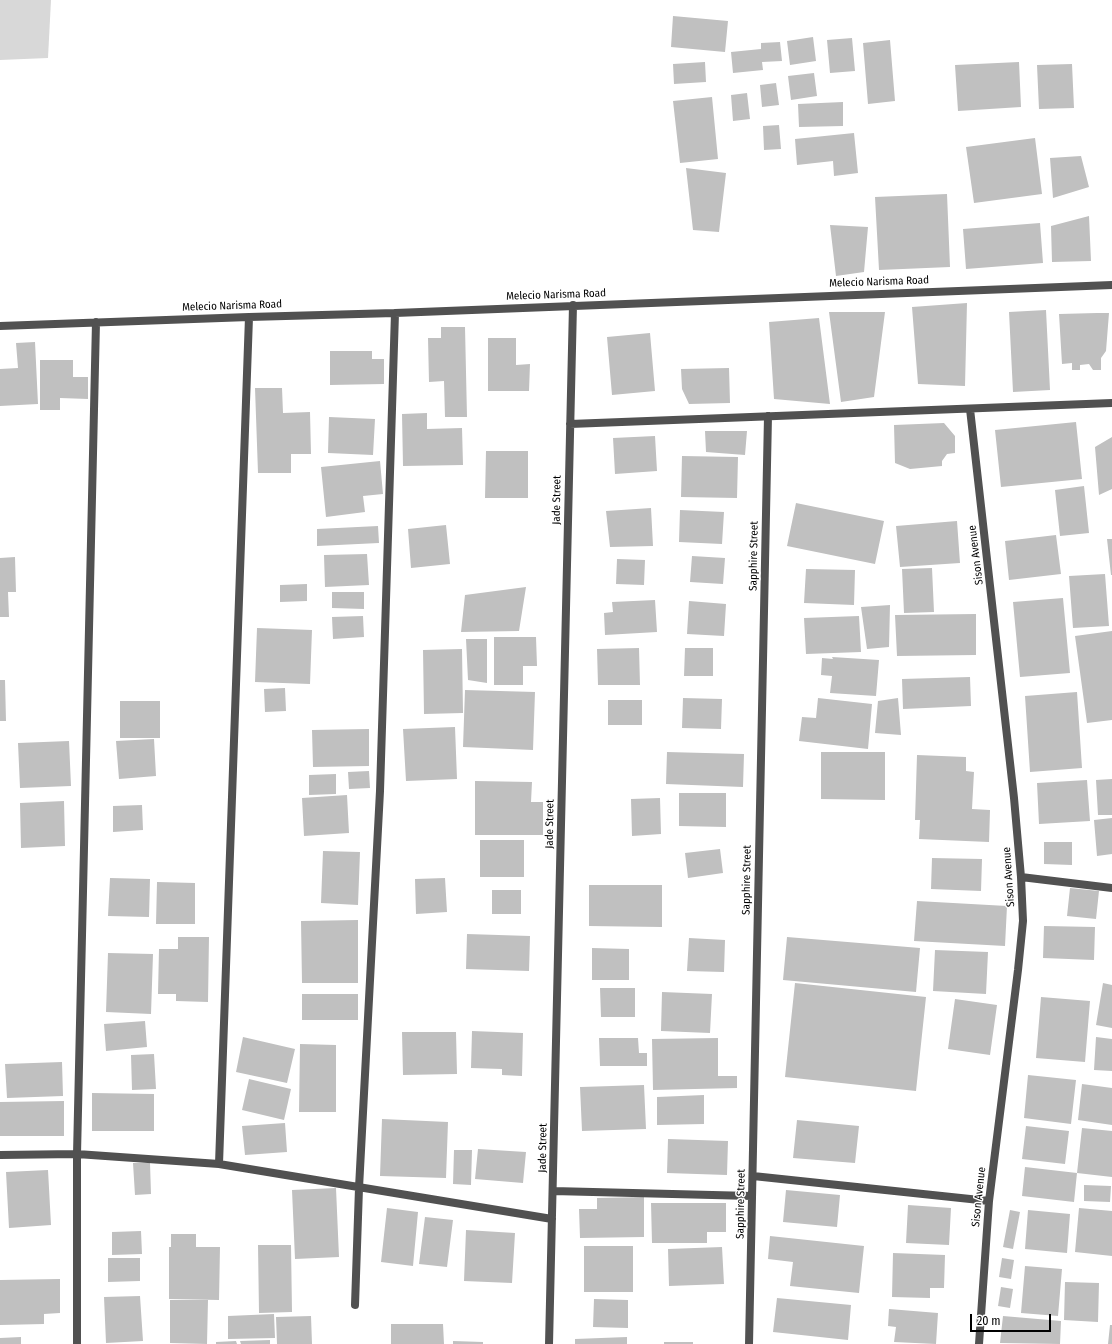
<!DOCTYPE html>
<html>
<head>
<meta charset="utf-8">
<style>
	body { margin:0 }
	#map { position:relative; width:1112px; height:1344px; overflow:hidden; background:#fff; font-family:"Fira Sans Condensed",sans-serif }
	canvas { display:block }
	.scale { position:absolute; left:970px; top:1314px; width:81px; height:18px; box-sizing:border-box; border:2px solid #000; border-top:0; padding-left:5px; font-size:12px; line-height:14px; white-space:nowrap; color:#000; -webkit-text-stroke:3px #fff; paint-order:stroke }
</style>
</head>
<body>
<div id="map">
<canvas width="1112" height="1344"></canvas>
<div class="scale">20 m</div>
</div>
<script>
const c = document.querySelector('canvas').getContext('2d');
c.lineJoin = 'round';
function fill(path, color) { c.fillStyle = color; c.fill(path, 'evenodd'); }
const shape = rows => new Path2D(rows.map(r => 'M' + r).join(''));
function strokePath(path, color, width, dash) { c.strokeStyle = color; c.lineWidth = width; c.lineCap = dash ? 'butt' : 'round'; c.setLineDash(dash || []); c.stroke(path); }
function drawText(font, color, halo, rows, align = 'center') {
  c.font = font + ' "Fira Sans Condensed",sans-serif'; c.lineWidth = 3; c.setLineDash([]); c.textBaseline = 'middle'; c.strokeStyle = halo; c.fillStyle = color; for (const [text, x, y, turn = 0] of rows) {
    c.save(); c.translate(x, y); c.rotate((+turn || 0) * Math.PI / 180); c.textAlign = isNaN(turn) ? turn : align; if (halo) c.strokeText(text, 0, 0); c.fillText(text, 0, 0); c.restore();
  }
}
const green = shape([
	[0,0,51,0,48,58,0,60]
]);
const building = shape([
	[673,16,728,21,725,52,671,47],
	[813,37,816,61,790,65,787,41],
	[852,38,855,71,830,73,827,40],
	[890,40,895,101,868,104,863,43],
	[780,42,782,61,762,62,763,70,733,73,731,52,761,49,761,43],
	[705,62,706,82,674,84,673,64],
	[1019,62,1021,107,958,111,955,65],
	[1072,64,1074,108,1039,109,1037,65],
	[814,73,817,96,791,100,788,76],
	[776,83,779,105,762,107,760,85],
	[747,93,750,119,733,121,731,95],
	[712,97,718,159,680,163,673,101],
	[843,102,843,126,799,127,798,104],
	[779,125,781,149,764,150,763,126],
	[854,133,858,173,834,176,833,161,797,165,795,139],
	[1035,138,1042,194,974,203,966,147],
	[1081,156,1089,187,1053,198,1050,158],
	[686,168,726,173,719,232,693,230],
	[947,194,950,267,879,270,875,197],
	[1089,216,1091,261,1052,262,1051,226],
	[1040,223,1043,263,966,269,963,229],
	[830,225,868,227,864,272,836,276],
	[967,303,965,386,918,384,912,307],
	[1046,310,1050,390,1013,392,1009,312],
	[829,312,885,312,874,397,841,402],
	[1097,313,1109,313,1106,351,1101,358,1101,370,1093,370,1089,364,1080,365,1080,370,1072,370,1072,363,1062,364,1059,314],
	[819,318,830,404,774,399,769,322],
	[441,327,465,327,467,417,445,417,444,381,429,382,428,338,441,338],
	[650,333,655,391,612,395,607,337],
	[488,338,516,338,516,365,530,364,529,391,488,391],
	[35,342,38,404,0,406,0,369,18,368,16,343],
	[330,351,372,351,372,359,384,359,384,384,330,385],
	[40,360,73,360,73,377,88,377,88,399,60,398,60,410,40,410],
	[729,368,730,403,689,404,682,389,681,369],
	[255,388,282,388,283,413,310,412,311,454,291,454,291,473,258,473],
	[427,413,427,429,462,428,463,465,403,466,402,414],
	[329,417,375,419,373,455,328,453],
	[1076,422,1082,479,1001,487,995,430],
	[944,423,955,436,955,453,947,454,942,461,942,466,910,469,895,463,894,425],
	[705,431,747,431,745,455,706,452],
	[655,436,657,471,615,474,613,438],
	[1112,437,1112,489,1099,495,1095,447],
	[486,451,528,451,528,498,485,498],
	[682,456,738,457,737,498,681,497],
	[380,461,383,494,363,496,365,512,326,517,321,467],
	[1084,486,1089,533,1060,536,1055,490],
	[796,503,884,521,875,564,787,546],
	[651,508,653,546,610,547,606,511],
	[680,510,724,512,722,544,679,542],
	[957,521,960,563,900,567,896,526],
	[446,525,450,564,411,568,408,529],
	[378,526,379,543,317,546,317,529],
	[1056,535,1061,574,1009,580,1005,541],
	[1107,539,1112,539,1112,575,1111,575],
	[367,554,369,585,325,587,324,555],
	[692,556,725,558,723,584,690,582],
	[15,557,16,592,8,592,9,617,0,617,0,558],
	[617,559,645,560,644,585,616,584],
	[932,568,934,612,904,613,902,569],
	[806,569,855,570,854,605,804,603],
	[1105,574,1109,626,1073,628,1069,576],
	[307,584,307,601,280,602,280,585],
	[526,587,519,631,461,632,465,595],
	[332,592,364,592,364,609,332,608],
	[1063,598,1070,673,1020,677,1013,602],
	[655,600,657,632,605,635,604,613,613,612,612,602],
	[689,601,726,604,724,636,687,634],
	[890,605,889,647,867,649,861,607],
	[976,614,976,655,897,656,895,615],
	[363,616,364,637,333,639,332,617],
	[859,616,861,652,806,654,804,618],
	[257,628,312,630,310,684,255,682],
	[1112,631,1112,720,1087,723,1075,636],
	[494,637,536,637,537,666,523,666,523,685,494,685],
	[466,639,487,639,487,683,468,680],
	[639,648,640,685,598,685,597,649],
	[685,648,713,648,713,676,684,676],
	[462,649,463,713,424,714,423,650],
	[832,657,879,660,876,696,830,693,832,676,821,675,822,658,833,659],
	[970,677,971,706,903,709,902,679],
	[0,680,5,680,6,721,0,721],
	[285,688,286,711,265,712,264,689],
	[465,690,535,692,533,750,463,747],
	[1077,692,1082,768,1030,772,1025,696],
	[683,698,722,699,721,729,682,728],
	[818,698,872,704,868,749,799,741,802,717,816,718],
	[898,698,901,735,875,733,878,701],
	[608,700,642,700,642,725,608,725],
	[120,701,160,701,160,738,120,738],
	[455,727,457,779,406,781,403,729],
	[369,729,369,766,313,767,312,730],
	[154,739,156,776,119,779,116,741],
	[69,741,71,786,20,788,18,743],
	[667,752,744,754,743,787,666,784],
	[821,752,885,752,885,800,821,799],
	[917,755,966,757,966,771,974,772,972,809,990,810,989,842,919,839,920,820,915,820],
	[369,771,370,788,349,789,348,772],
	[336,774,336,794,309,795,309,775],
	[1112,779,1112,815,1098,815,1096,780],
	[1087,780,1090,821,1039,824,1037,783],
	[475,781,532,782,531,802,543,802,543,835,475,835],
	[679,793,726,793,726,827,679,826],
	[347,795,349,833,304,836,302,798],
	[660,798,661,834,632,836,631,799],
	[64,801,65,846,21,848,20,803],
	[142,805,143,830,113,832,113,806],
	[1112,818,1112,854,1097,856,1094,820],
	[480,840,524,840,524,877,480,877],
	[1044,842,1072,842,1072,865,1044,864],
	[720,849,723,873,688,878,685,853],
	[323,851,360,852,358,905,321,903],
	[932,858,982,859,981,891,931,889],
	[110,878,150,879,149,917,108,916],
	[445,878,447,912,416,914,415,879],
	[157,882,195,883,195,924,156,924],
	[589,885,662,885,662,927,589,926],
	[1070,888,1099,891,1096,919,1067,916],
	[492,890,521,890,521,914,492,914],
	[917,901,1007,906,1005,946,914,941],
	[358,920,358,983,302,983,301,921],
	[1044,926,1095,927,1094,960,1043,958],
	[467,934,530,936,529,971,466,969],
	[178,937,209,937,208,1002,176,1001,176,994,158,994,159,949,178,949],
	[787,937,920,948,916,992,783,980],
	[689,938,725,940,724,972,687,971],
	[592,948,629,949,629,980,592,980],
	[935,950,988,952,986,994,933,991],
	[108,953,153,954,151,1014,106,1012],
	[795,983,926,997,916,1091,785,1077],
	[1103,983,1112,985,1112,1028,1096,1025],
	[600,988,635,988,635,1017,601,1017],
	[662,992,712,994,710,1033,661,1031],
	[302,994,358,994,358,1020,302,1020],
	[1041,997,1090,1001,1085,1062,1036,1058],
	[955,999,997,1005,990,1055,948,1049],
	[145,1021,147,1047,106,1051,104,1024],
	[472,1031,523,1033,522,1076,502,1075,502,1069,471,1068],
	[402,1032,456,1032,457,1074,403,1075],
	[243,1037,295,1049,287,1083,236,1072],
	[1096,1037,1112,1039,1112,1071,1094,1070],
	[599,1038,638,1038,639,1053,647,1053,647,1066,600,1066],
	[718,1038,718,1076,737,1076,737,1088,653,1090,652,1039],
	[300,1044,336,1045,336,1112,299,1112],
	[154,1054,156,1089,132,1090,131,1055],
	[62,1062,63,1096,7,1098,5,1064],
	[1028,1075,1076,1080,1071,1124,1024,1118],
	[249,1079,291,1089,284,1120,242,1110],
	[1082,1084,1112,1088,1112,1125,1078,1120],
	[644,1085,646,1129,582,1131,580,1087],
	[92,1093,154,1094,154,1131,92,1131],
	[704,1095,704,1124,657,1125,657,1097],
	[64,1101,64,1136,0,1136,0,1102],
	[382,1119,448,1122,446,1178,380,1176],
	[797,1120,859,1126,855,1163,793,1158],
	[285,1123,287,1152,245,1155,242,1126],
	[1026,1126,1069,1131,1065,1164,1022,1159],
	[1082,1128,1112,1131,1112,1177,1077,1173],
	[668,1139,728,1141,727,1175,667,1173],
	[478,1149,526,1152,523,1183,475,1179],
	[454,1150,472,1150,471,1185,453,1184],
	[133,1163,150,1163,151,1194,135,1195],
	[1025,1167,1077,1173,1074,1202,1022,1196],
	[48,1170,51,1225,9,1228,6,1172],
	[1084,1185,1111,1186,1110,1202,1084,1201],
	[336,1188,339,1257,295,1259,292,1190],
	[786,1190,840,1195,837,1227,783,1222],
	[644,1197,644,1237,580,1238,579,1209,597,1209,597,1198],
	[651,1203,726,1203,726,1232,707,1232,707,1243,652,1243],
	[908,1205,951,1208,949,1245,906,1243],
	[387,1208,418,1212,413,1266,381,1262],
	[1079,1208,1112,1211,1112,1256,1075,1252],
	[1010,1210,1020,1212,1013,1249,1003,1247],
	[1028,1210,1070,1214,1067,1253,1025,1249],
	[425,1217,453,1220,447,1267,419,1264],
	[466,1230,515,1233,512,1283,464,1281],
	[141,1231,142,1254,112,1255,112,1232],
	[171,1234,196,1234,196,1247,220,1247,219,1300,169,1299,169,1247,171,1247],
	[770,1236,864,1246,859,1293,790,1286,793,1262,768,1259],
	[258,1245,291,1245,292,1312,259,1313],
	[584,1246,633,1246,633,1292,584,1292],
	[722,1247,724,1284,669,1286,668,1249],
	[893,1253,945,1255,944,1288,930,1288,930,1298,892,1297],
	[108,1258,140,1258,140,1281,108,1282],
	[1002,1258,1014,1260,1011,1279,999,1277],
	[1025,1266,1062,1269,1058,1316,1021,1313],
	[60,1279,60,1313,44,1314,44,1324,0,1325,0,1280],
	[1065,1282,1099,1283,1098,1322,1064,1320],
	[1001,1287,1013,1289,1010,1308,998,1306],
	[140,1296,143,1341,106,1343,104,1297],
	[777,1298,851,1305,848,1340,773,1332],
	[594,1299,628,1300,628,1328,593,1327],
	[170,1300,208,1300,207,1344,170,1343],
	[889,1309,938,1313,936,1344,894,1342,896,1327,888,1326],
	[274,1314,275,1338,228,1339,228,1316],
	[311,1316,312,1344,277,1344,276,1317],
	[1003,1316,1061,1321,1060,1344,1000,1343],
	[391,1324,443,1324,444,1344,391,1344],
	[1110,1325,1112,1325,1112,1344,1108,1344],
	[21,1337,21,1344,0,1344,0,1338],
	[627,1337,627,1344,575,1344,575,1339],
	[270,1340,270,1344,241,1344,240,1341],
	[236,1341,237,1344,216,1344,216,1342],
	[453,1341,483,1342,483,1344,453,1344],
	[664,1342,693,1342,693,1344,664,1344]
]);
const street = shape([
	[0,326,249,317,395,313,1112,285],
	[970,409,1014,798,1021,877,1023,921,1018,970,989,1201,979,1344],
	[570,424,1112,403],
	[1021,877,1112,888],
	[0,1155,77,1154,219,1164,552,1219],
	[219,1164,249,317],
	[753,1176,989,1201],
	[553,1191,752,1196],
	[355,1305,359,1188,380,791,395,313],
	[77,1344,77,1154,96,322],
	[549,1344,573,305],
	[749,1344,768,416]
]);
const streetNames = [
	["Melecio Narisma Road",879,282,-2],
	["Melecio Narisma Road",556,295,-2],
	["Melecio Narisma Road",232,306,-2],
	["Jade Street",557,500,-89],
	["Sison Avenue",976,555,-97],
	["Sapphire Street",754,556,-89],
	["Jade Street",550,824,-89],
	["Sison Avenue",1009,877,-94],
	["Sapphire Street",747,880,-89],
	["Jade Street",543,1148,-89],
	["Sison Avenue",979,1197,-84],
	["Sapphire Street",741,1204,-89]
];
fill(green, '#d8d8d8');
fill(building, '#c0c0c0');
strokePath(street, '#515151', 8);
drawText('11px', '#000', '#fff', streetNames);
</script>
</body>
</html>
